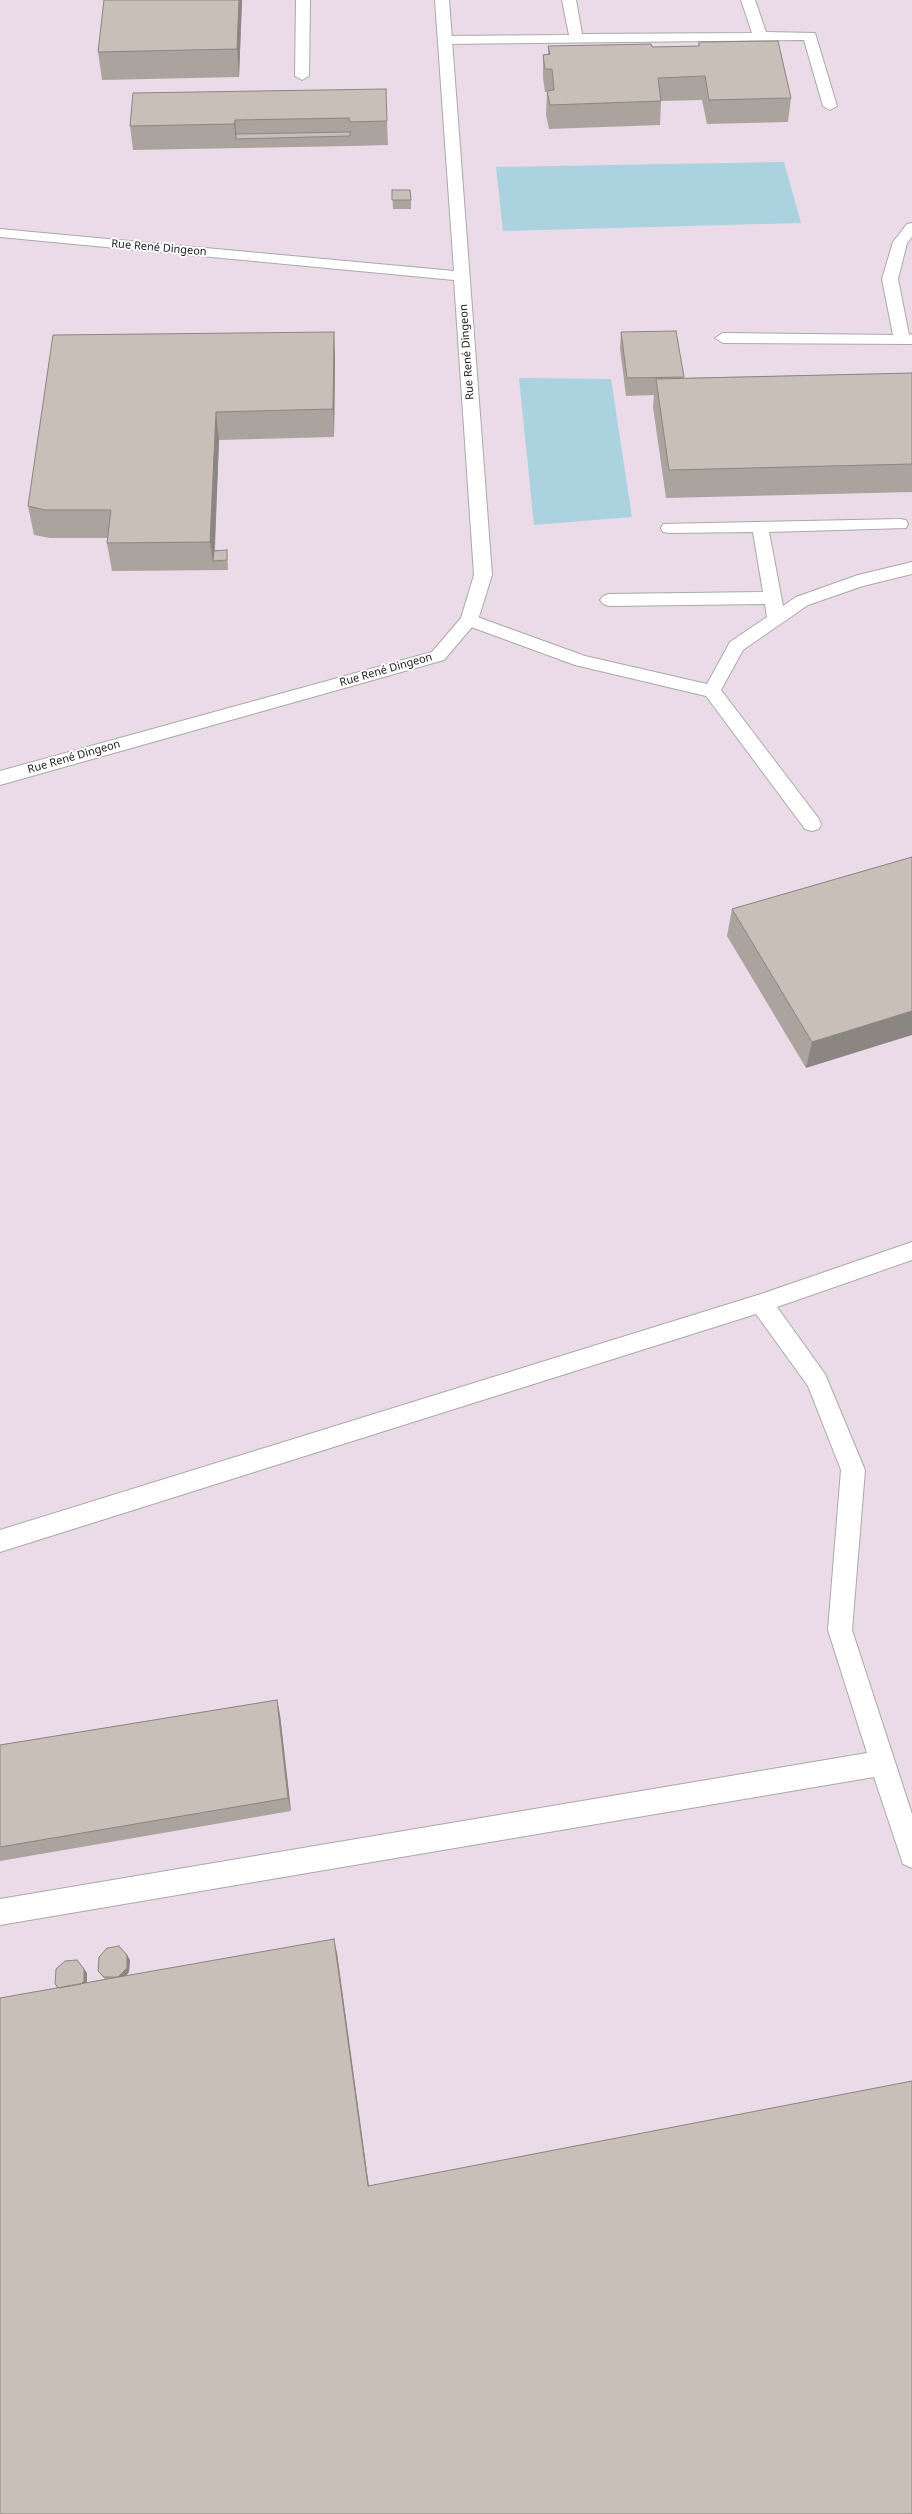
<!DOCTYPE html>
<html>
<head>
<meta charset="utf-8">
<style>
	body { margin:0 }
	canvas { display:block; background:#f2efe9 }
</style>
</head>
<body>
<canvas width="912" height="2514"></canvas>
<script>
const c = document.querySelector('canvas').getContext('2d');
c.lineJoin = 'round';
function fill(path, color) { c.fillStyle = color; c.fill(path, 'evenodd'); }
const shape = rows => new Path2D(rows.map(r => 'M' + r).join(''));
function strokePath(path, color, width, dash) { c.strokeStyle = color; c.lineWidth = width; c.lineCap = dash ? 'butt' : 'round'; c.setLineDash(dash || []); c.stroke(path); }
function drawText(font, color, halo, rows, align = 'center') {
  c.font = font + ' "Noto Sans",sans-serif'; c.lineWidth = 4; c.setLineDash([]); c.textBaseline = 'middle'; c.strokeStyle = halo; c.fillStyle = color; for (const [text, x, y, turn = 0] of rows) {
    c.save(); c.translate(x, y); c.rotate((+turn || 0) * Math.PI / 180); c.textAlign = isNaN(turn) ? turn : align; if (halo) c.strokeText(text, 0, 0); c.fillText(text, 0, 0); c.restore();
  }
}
const industrial = shape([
	[0,0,912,0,912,2514,0,2514]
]);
const water = shape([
	[784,162,801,223,503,231,496,167],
	[519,378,611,379,632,517,534,525]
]);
const lane = shape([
	[296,0,310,0,309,76,302,80,295,76,296,0],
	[562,0,576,0,582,34,752,33,741,0,755,0,766,32,815,33,837,106,830,110,823,106,804,40,445,44,438,40,445,36,569,35,562,0],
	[912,223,912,237,907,243,898,279,909,335,912,334,912,344,723,343,715,338,723,333,893,335,882,279,893,242,907,224,912,223],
	[900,519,906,520,908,524,906,528,769,532,783,606,796,597,858,575,912,562,912,574,863,586,808,605,743,650,721,690,819,819,821,824,819,829,812,831,805,829,706,696,575,665,463,624,460,620,463,616,469,614,585,656,707,684,730,642,767,617,765,604,609,606,603,604,600,600,603,596,609,594,763,592,753,532,669,533,663,532,661,528,663,524,900,519],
	[912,1242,912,1260,777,1307,825,1374,865,1470,852,1630,912,1814,912,1868,903,1864,874,1777,0,1925,0,1899,867,1753,828,1630,841,1470,808,1386,756,1314,0,1552,0,1530,761,1294,912,1242]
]);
const street = shape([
	[435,0,449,0,492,575,478,620,444,660,0,785,0,771,432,652,461,618,474,575,454,280,0,237,0,229,454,271,435,0]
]);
const wall = shape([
	[242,0,239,77,102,80,98,52],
	[699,42,791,98,788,122,707,124,702,100,661,101,660,125,549,129,546,115,547,92,545,92,543,78,543,55,548,55,548,46,652,47,698,46],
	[133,93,387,121,388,145,351,146,350,144,351,146,133,150,130,126],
	[392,190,411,200,411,209,393,209],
	[334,332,335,361,334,437,219,440,215,550,227,550,228,570,112,571,107,543,108,538,50,538,34,535,28,506],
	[621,332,684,377,684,378,912,373,912,492,666,498,653,407,654,395,626,396,620,349],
	[912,857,806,1068,727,936,732,909],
	[277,1700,280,1715,291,1811,0,1861,0,1745],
	[337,1953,369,2186,0,2514,57,1988,55,1984,84,1969,87,1973,87,1983,105,1979,101,1975,98,1971,127,1955,130,1960,129,1972,126,1976]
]);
const shadedWall = shape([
	[239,0,242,0,239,77,237,49],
	[235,120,237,139,236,139,234,124],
	[334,332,335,361,334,437,333,409],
	[216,412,219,440,214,561,213,561,214,570,210,542],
	[912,1011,912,1035,806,1068,812,1042],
	[277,1700,280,1715,291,1811,288,1798],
	[334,1939,337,1953,370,2195,368,2186],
	[127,1955,130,1960,129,1972,121,1981,118,1977],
	[84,1969,87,1973,87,1985,78,1994]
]);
const building = shape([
	[104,0,239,0,237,49,98,52,104,0],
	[778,41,791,98,709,100,705,76,658,78,661,101,550,105,547,91,554,90,552,69,545,69,543,55,550,54,548,46,651,44,652,47,699,46,699,42,778,41],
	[386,89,387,121,350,122,349,118,235,120,234,124,130,126,133,93,386,89],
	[350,132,350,136,236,139,236,134,350,132],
	[392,190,410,190,411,200,392,200,392,190],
	[676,331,684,377,627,378,621,332,676,331],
	[334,332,333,409,216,412,210,542,107,543,111,510,45,510,28,506,53,335,334,332],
	[912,373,912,464,669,470,656,379,912,373],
	[227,550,227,560,213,561,214,551,227,550],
	[912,857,912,1011,812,1042,732,909,912,857],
	[277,1700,288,1798,0,1847,0,1745,277,1700],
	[334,1939,368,2186,912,2081,912,2514,0,2514,0,1998,334,1939],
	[119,1946,127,1955,127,1968,118,1977,104,1977,98,1971,99,1957,107,1948,119,1946],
	[77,1960,84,1969,84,1981,81,1984,59,1988,55,1984,56,1969,65,1961,77,1960]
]);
const farStreetnames = [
	["Rue René Dingeon",159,248,5],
	["Rue René Dingeon",467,352,-94],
	["Rue René Dingeon",386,670,-16],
	["Rue René Dingeon",74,757,-16]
];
fill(industrial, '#ebdbe8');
fill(water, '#aad3df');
strokePath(lane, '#a9a9a9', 2);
strokePath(street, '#a9a9a9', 2);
fill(lane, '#fff');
fill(street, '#fff');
fill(wall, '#aba49e');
fill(shadedWall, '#8b8681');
fill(building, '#c7bfb8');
strokePath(building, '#8b8681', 1);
drawText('11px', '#222', '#fff', farStreetnames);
</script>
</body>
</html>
